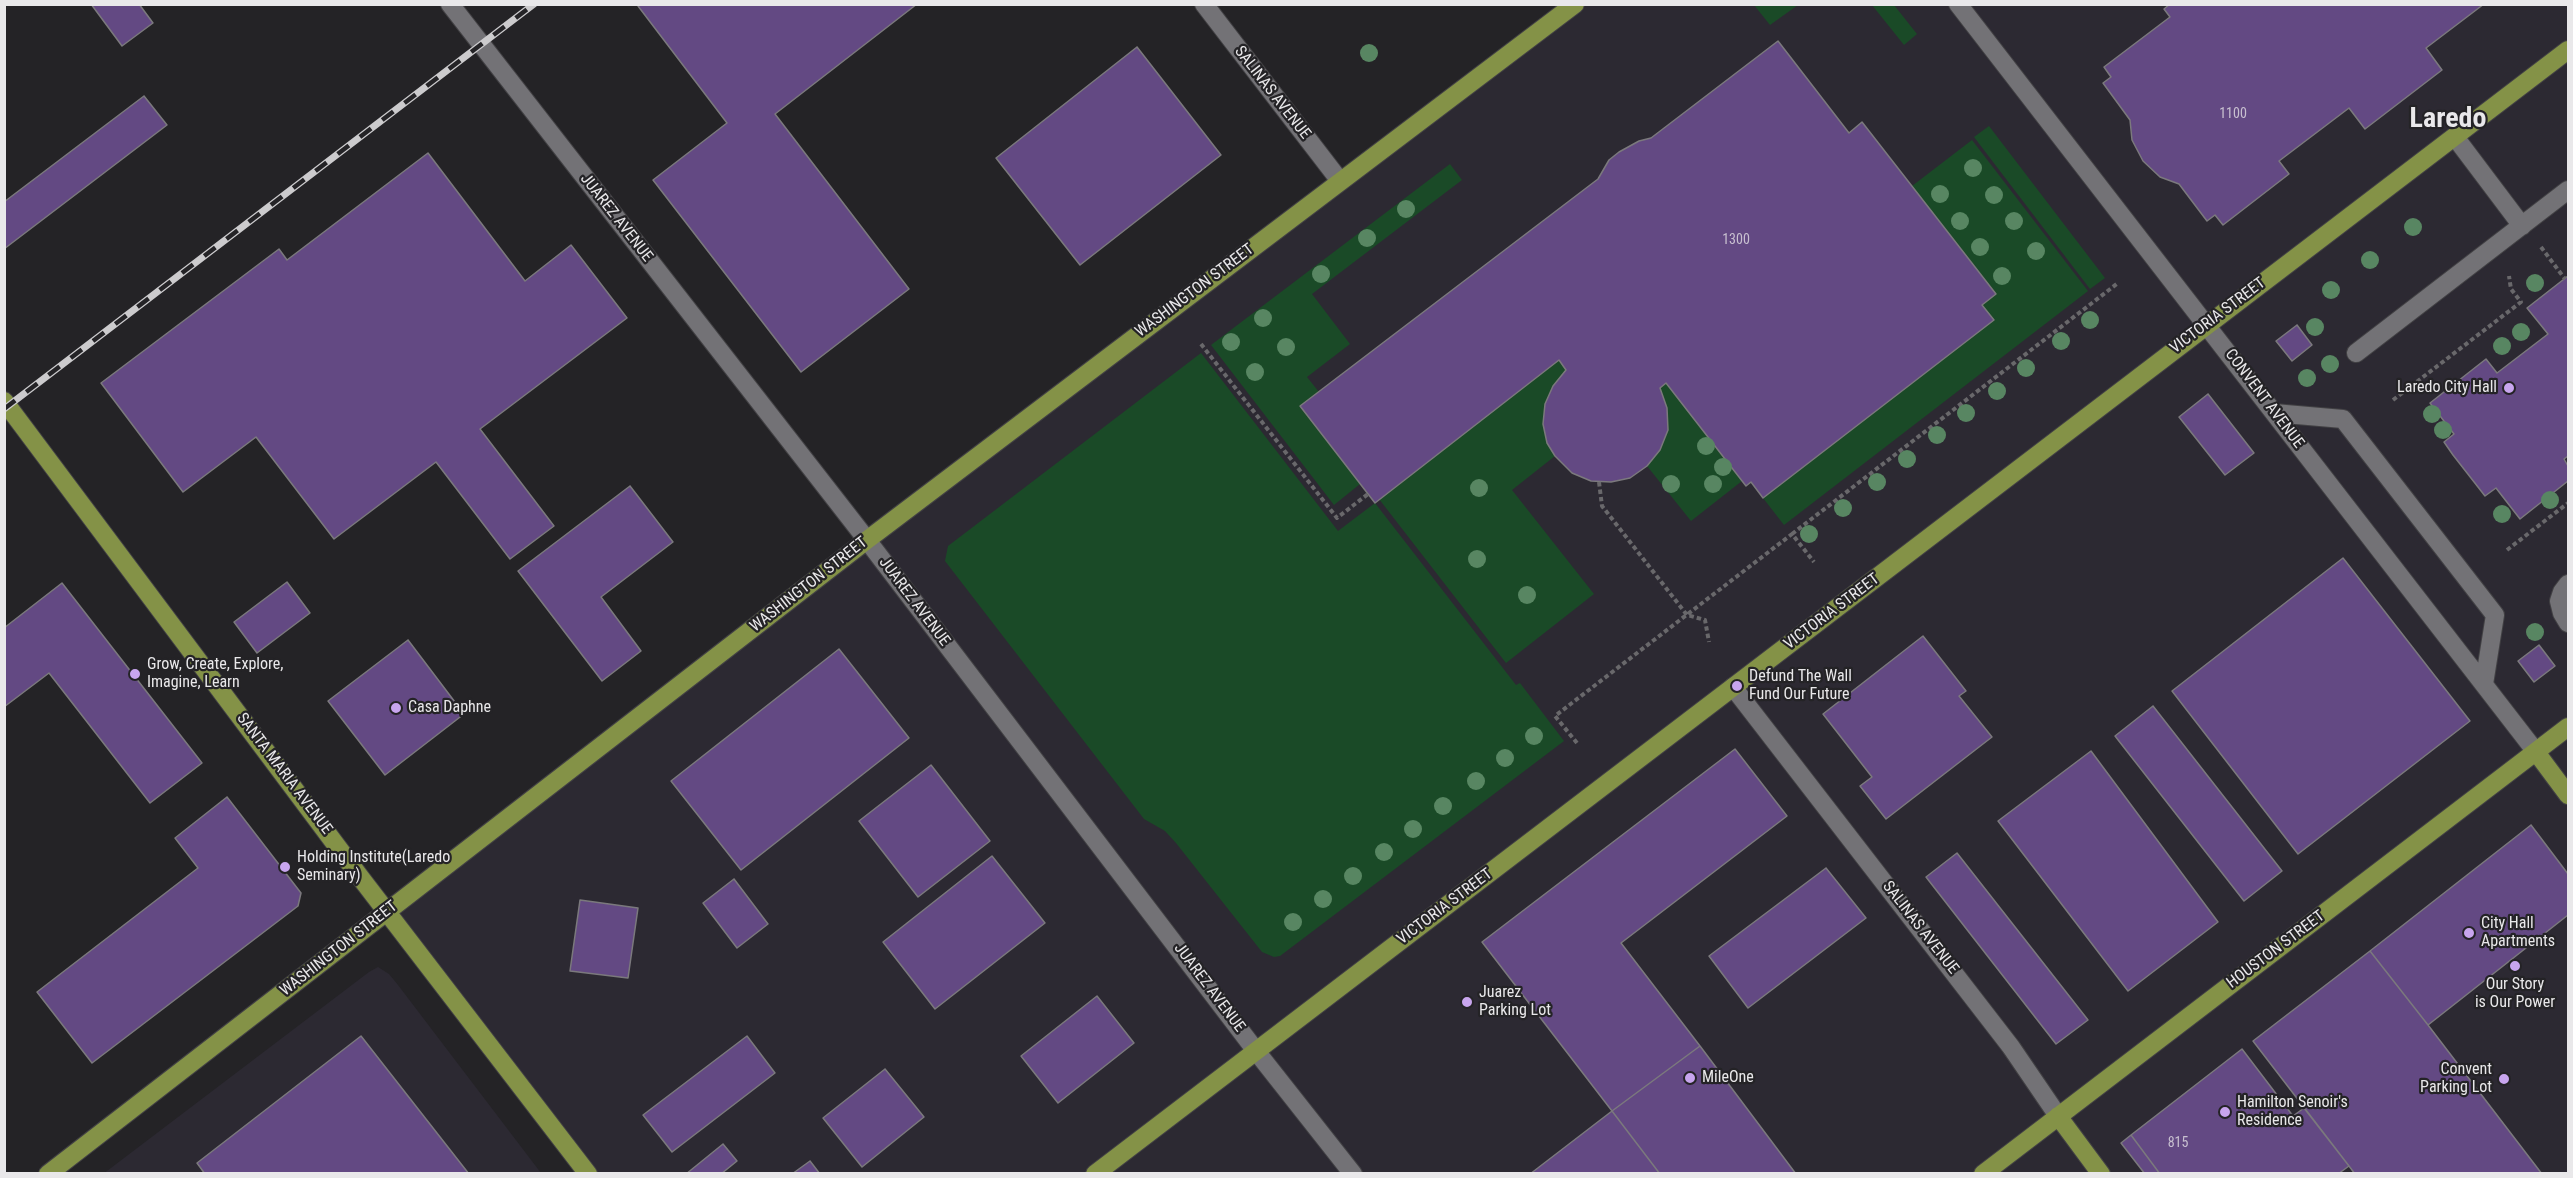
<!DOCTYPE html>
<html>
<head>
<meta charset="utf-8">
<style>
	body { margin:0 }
	#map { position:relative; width:2573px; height:1178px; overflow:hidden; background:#242326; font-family:"Roboto Condensed",sans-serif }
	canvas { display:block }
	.frame { position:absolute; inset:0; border:6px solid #e9e8ea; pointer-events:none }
</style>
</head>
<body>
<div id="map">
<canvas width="2573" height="1178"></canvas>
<div class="frame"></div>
</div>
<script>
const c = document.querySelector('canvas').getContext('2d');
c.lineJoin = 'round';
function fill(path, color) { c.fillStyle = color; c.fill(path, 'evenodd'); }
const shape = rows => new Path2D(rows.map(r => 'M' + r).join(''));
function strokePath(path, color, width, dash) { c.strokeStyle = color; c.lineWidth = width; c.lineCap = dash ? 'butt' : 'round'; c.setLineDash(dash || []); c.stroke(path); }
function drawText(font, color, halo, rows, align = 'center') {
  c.font = font + ' "Roboto Condensed",sans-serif'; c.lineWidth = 4.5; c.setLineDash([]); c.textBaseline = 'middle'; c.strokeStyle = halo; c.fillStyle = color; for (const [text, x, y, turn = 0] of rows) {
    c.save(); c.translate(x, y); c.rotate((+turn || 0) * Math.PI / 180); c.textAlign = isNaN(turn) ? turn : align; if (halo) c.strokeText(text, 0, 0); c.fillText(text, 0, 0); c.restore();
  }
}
const built = shape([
	[1575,5,2568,5,2568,1173,588,1173,387,912],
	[378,967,389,974,398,985,541,1173,103,1174,369,972]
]);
const green = shape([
	[1754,5,1798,5,1770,25],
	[1872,5,1894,5,1917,34,1904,45],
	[1989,126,2105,278,2090,289,1974,137],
	[1972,140,2088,291,1784,525,1763,498,1994,320,1982,305,1996,293,1912,186],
	[1450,164,1462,180,1312,294,1350,344,1307,377,1319,392,1300,407,1360,484,1334,505,1211,345],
	[1201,353,1338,531,1375,503,1516,685,1520,683,1564,741,1280,956,1274,957,1262,952,1176,843,1165,831,1144,819,945,561,948,546],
	[1559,360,1566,370,1553,386,1545,404,1543,424,1547,443,1555,456,1512,490,1594,594,1506,663,1379,499],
	[1666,383,1742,481,1691,521,1647,466,1660,450,1668,430,1660,388]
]);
const building = shape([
	[91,4,139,4,153,23,122,46,91,4],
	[640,4,917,4,775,114,909,289,801,372,653,180,727,123,638,6,640,4],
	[2170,4,2484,4,2426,48,2442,70,2365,129,2349,108,2279,161,2289,174,2223,225,2215,215,2207,221,2179,184,2160,177,2143,161,2132,140,2130,120,2103,83,2111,77,2104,67,2170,17,2164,9,2170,4],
	[1778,41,1849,133,1862,122,1996,294,1982,305,1994,320,1763,498,1751,482,1746,486,1666,383,1660,388,1667,408,1668,430,1660,450,1647,466,1630,478,1611,482,1591,481,1572,473,1555,456,1547,443,1543,424,1545,404,1553,386,1566,370,1559,360,1375,503,1300,406,1598,179,1609,160,1619,152,1639,141,1651,138,1778,41],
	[1137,47,1221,155,1080,265,996,158,1137,47],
	[144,96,167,125,4,249,4,202,144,96],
	[428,153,525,281,571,245,627,318,480,429,554,526,510,559,436,462,334,539,256,437,183,492,101,383,279,249,287,260,428,153],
	[2568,276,2568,456,2564,459,2568,466,2568,481,2520,519,2496,488,2485,496,2453,455,2444,442,2454,434,2430,403,2486,359,2497,373,2548,334,2527,308,2568,276],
	[2297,325,2312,345,2292,361,2276,341,2297,325],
	[2208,394,2254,453,2225,475,2179,417,2208,394],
	[630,486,673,542,601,597,641,651,602,681,518,571,630,486],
	[2343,558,2470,721,2298,854,2172,691,2343,558],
	[287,582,310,613,257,653,234,622,287,582],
	[62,583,202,763,150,803,49,673,4,707,4,628,62,583],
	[1923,636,1966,691,1959,696,1992,737,1886,819,1860,786,1872,777,1823,714,1923,636],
	[408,640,464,714,385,775,328,701,408,640],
	[2539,645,2555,666,2534,682,2518,661,2539,645],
	[839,649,909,738,741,870,671,781,839,649],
	[2153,706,2282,871,2244,901,2115,736,2153,706],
	[1735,749,1787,816,1621,943,1700,1046,1612,1111,1482,942,1735,749],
	[2091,751,2218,922,2128,991,1998,821,2091,751],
	[931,765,990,841,918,897,859,821,931,765],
	[227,797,301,893,298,906,92,1063,37,992,198,868,175,838,227,797],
	[2531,825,2568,874,2568,915,2428,1025,2370,951,2531,825],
	[1957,853,2088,1020,2056,1044,1926,877,1957,853],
	[992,856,1045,923,935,1009,883,942,992,856],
	[1826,868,1866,918,1748,1008,1709,956,1826,868],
	[734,879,768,924,737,948,703,903,734,879],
	[580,900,638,908,628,978,570,971,580,900],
	[2370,951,2428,1025,2542,1174,2355,1174,2349,1166,2253,1041,2370,951],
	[1097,996,1134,1043,1058,1103,1021,1056,1097,996],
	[361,1036,469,1174,205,1174,197,1163,361,1036],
	[747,1036,775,1073,672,1152,643,1115,747,1036],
	[1700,1046,1796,1174,1660,1174,1612,1111,1700,1046],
	[2242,1049,2293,1116,2304,1108,2349,1166,2338,1174,2160,1174,2131,1135,2242,1049],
	[885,1069,924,1117,862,1167,823,1118,885,1069],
	[1612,1111,1660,1174,1530,1174,1612,1111],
	[2131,1135,2160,1174,2145,1174,2121,1143,2131,1135],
	[723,1144,737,1161,721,1174,686,1174,723,1144],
	[810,1161,820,1174,792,1174,810,1161]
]);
const path = shape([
	[2541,247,2565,279],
	[1201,344,1337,518,1368,494],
	[2393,400,2521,302,2511,289,2509,276],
	[1599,482,1602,506,1687,615,1705,620,1709,642],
	[1792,534,2118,283],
	[2507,550,2568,503],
	[1577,743,1555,716,1792,534,1814,562]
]);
const minor = shape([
	[450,4,867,540,1256,1051,1353,1174],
	[1204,4,1340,181],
	[1958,4,2536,752],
	[2455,137,2522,226],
	[2356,353,2568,190],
	[2274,413,2343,419,2495,615,2484,684],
	[2568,584,2562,592,2559,601,2562,613,2568,623],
	[1733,687,2011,1047,2058,1116]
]);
const major = shape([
	[4,401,360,877,588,1174],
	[2536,752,2568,795],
	[2058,1116,2101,1174],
	[48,1174,867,540,1575,4],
	[1095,1174,2568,50],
	[1983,1174,2568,727]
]);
const rail = shape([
	[4,409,534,4]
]);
const trees = [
	[1369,53],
	[1973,168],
	[1940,194],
	[1994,195],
	[1406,209],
	[1960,221],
	[2014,221],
	[2413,227],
	[1367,238],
	[1980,247],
	[2036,251],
	[2370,260],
	[1321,274],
	[2002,276],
	[2535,283],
	[2331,290],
	[1263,318],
	[2090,320],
	[2315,327],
	[2521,332],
	[2061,341],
	[1231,342],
	[2502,346],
	[1286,347],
	[2330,364],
	[2026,368],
	[1255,372],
	[2307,378],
	[1997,391],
	[1966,413],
	[2432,414],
	[2443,430],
	[1937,435],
	[1706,446],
	[1907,459],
	[1723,467],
	[1877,482],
	[1671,484],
	[1713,484],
	[1479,488],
	[2550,500],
	[1843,508],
	[2502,514],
	[1809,534],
	[1477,559],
	[1527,595],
	[2535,632],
	[1534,736],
	[1505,758],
	[1476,781],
	[1443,806],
	[1413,829],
	[1384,852],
	[1353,876],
	[1323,899],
	[1293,922]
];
const markers = [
	[2509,388,6,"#c8a5ee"],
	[135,674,6,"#c8a5ee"],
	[1737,686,6,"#c8a5ee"],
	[396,708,6,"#c8a5ee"],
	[285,867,6,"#c8a5ee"],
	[2469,933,6,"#c8a5ee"],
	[2515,966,6,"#c8a5ee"],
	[1467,1002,6,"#c8a5ee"],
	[1690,1078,6,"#c8a5ee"],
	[2504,1079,6,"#c8a5ee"],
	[2225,1112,6,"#c8a5ee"]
];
const numberNames = [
	["1100",2233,114],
	["1300",1736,240],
	["815",2178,1143]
];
const streetNames = [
	["SALINAS AVENUE",1272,93,52],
	["JUAREZ AVENUE",616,218,52],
	["WASHINGTON STREET",1195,291,-37],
	["VICTORIA STREET",2218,316,-37],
	["CONVENT AVENUE",2264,399,53],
	["WASHINGTON STREET",809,585,-38],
	["JUAREZ AVENUE",914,602,53],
	["VICTORIA STREET",1832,612,-37],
	["SANTA MARIA AVENUE",284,774,53],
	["VICTORIA STREET",1445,907,-37],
	["SALINAS AVENUE",1920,928,52],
	["WASHINGTON STREET",339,949,-38],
	["HOUSTON STREET",2276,950,-37],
	["JUAREZ AVENUE",1209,988,53]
];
const poiNames = [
	["Laredo City Hall",2497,388,"right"],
	["Grow, Create, Explore,",147,665],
	["Imagine, Learn",147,683],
	["Defund The Wall",1749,677],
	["Fund Our Future",1749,695],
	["Casa Daphne",408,708],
	["Holding Institute(Laredo",297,858],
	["Seminary)",297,876],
	["City Hall",2481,924],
	["Apartments",2481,942],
	["Our Story",2515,985,"center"],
	["is Our Power",2515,1003,"center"],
	["Juarez",1479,993],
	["Parking Lot",1479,1011],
	["Convent",2492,1070,"right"],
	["Parking Lot",2492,1088,"right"],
	["MileOne",1702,1078],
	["Hamilton Senoir's",2237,1103],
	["Residence",2237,1121]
];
const townNames = [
	["Laredo",2448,120]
];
fill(built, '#2c2932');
fill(green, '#1a4a27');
fill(building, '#634983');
strokePath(building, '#7b797d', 1.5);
strokePath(minor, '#424144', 20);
strokePath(major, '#424144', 20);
strokePath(path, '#69686b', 4, [4.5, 3]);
strokePath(minor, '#737276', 18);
strokePath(major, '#849247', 18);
strokePath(rail, '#cccbcd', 7);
strokePath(rail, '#242326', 4.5, [14]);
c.fillStyle = '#588662';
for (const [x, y] of trees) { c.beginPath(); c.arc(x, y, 9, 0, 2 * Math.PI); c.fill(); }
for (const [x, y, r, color] of markers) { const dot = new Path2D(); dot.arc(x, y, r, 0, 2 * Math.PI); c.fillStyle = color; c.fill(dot); strokePath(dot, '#242326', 2); }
drawText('14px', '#c8c0d0', null, numberNames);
drawText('16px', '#e9e8ea', '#242326', streetNames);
drawText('16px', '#e9e8ea', '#242326', poiNames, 'left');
drawText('bold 28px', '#e9e8ea', '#242326', townNames);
</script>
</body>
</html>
